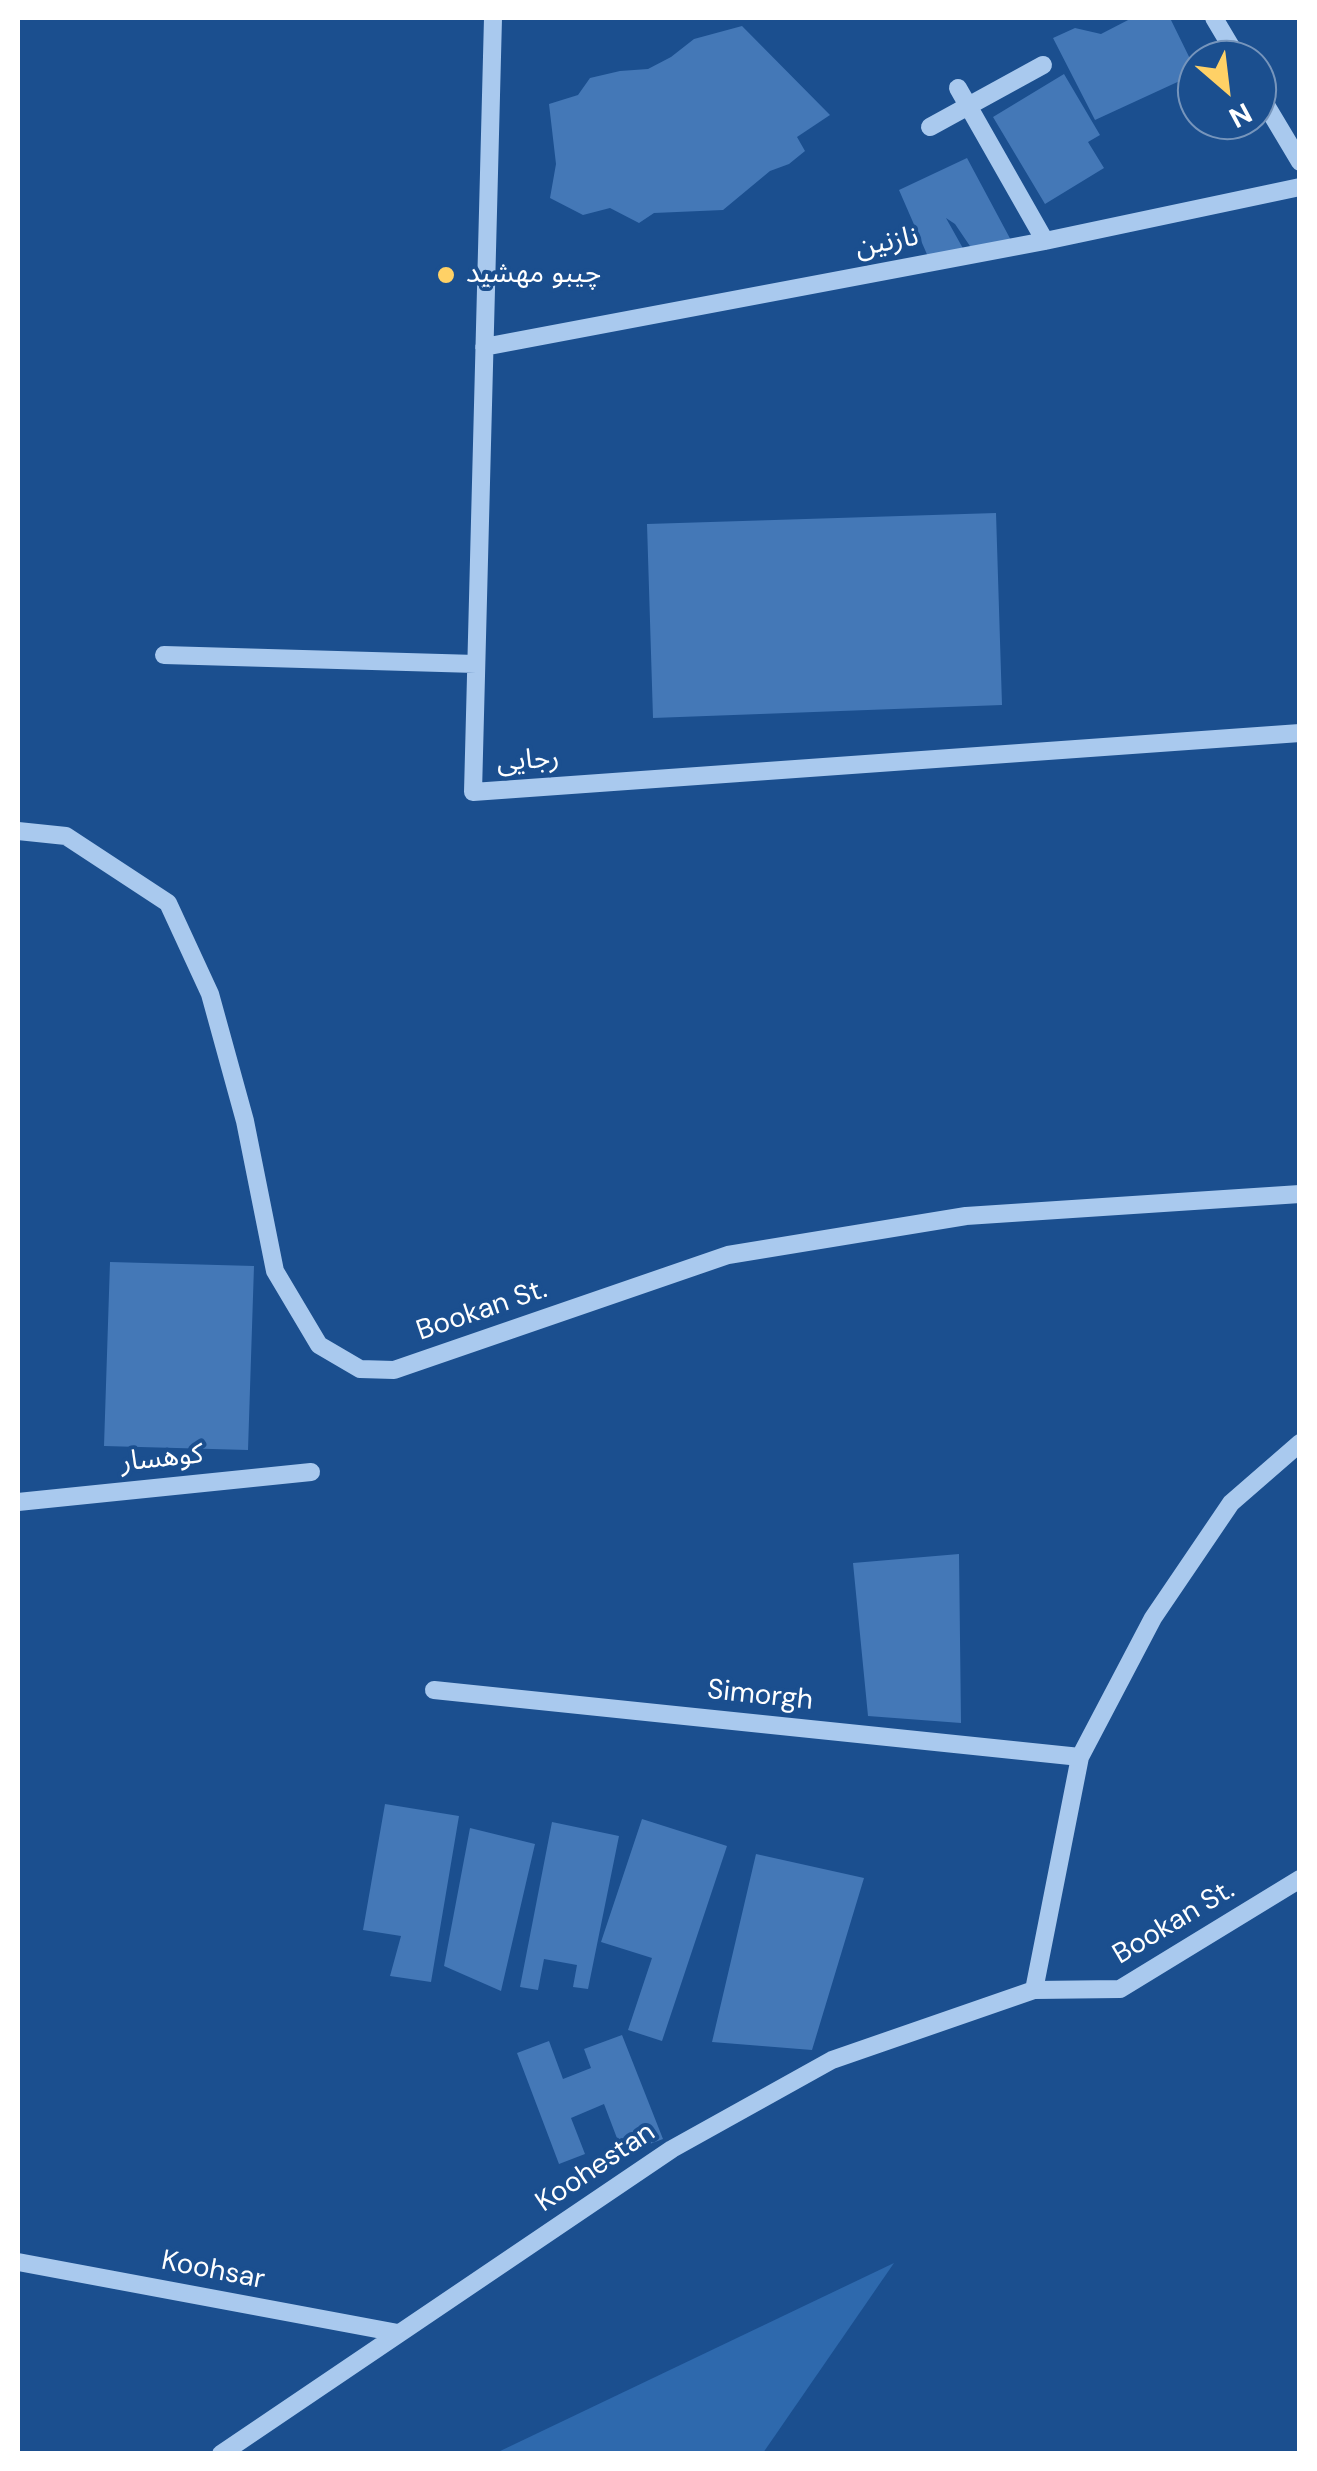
<!DOCTYPE html>
<html>
<head>
<meta charset="utf-8">
<style>
	body { margin:0 }
	#map { position:relative; width:1317px; height:2471px; overflow:hidden; background:#1b4f8f; font-family:"DM Sans",sans-serif }
	canvas { display:block }
	.frame { position:absolute; inset:0; border:20px solid #fff; pointer-events:none }
	.north { position:absolute; left:1177px; top:40px; width:100px; height:100px; box-sizing:border-box; background:#1b4f8f; border:2px solid #7695bc; border-radius:50%; rotate:152deg; font-size:28px; font-weight:700; line-height:40px; text-align:center; color:#fff }
	.north::after { content:''; display:block; margin:auto; width:35px; height:45px; background:#ffd166; clip-path:polygon(50% 0,100% 100%,50% 72%,0 100%) }
</style>
</head>
<body>
<div id="map">
<canvas width="1317" height="2471"></canvas>
<div class="frame"></div>
<div class="north">N</div>
</div>
<script>
const c = document.querySelector('canvas').getContext('2d');
c.lineJoin = 'round';
function fill(path, color) { c.fillStyle = color; c.fill(path, 'evenodd'); }
const shape = rows => new Path2D(rows.map(r => 'M' + r).join(''));
function strokePath(path, color, width, dash) { c.strokeStyle = color; c.lineWidth = width; c.lineCap = dash ? 'butt' : 'round'; c.setLineDash(dash || []); c.stroke(path); }
function drawText(font, color, halo, rows, align = 'center') {
  c.font = font + ' "DM Sans","Noto Sans Arabic",sans-serif'; c.lineWidth = 8; c.setLineDash([]); c.textBaseline = 'middle'; c.strokeStyle = halo; c.fillStyle = color; for (const [text, x, y, turn = 0] of rows) {
    c.save(); c.translate(x, y); c.rotate((+turn || 0) * Math.PI / 180); c.textAlign = isNaN(turn) ? turn : align; if (halo) c.strokeText(text, 0, 0); c.fillText(text, 0, 0); c.restore();
  }
}
const green = shape([
	[894,2263,763,2453,496,2453]
]);
const building = shape([
	[1132,18,1170,18,1197,73,1095,120,1053,38,1075,28,1101,34],
	[742,26,830,115,797,137,805,151,789,164,770,171,723,210,654,213,639,223,610,208,583,215,550,198,556,164,549,104,578,95,590,78,620,71,648,69,671,57,694,39],
	[1064,74,1100,135,1088,142,1104,168,1045,204,993,117],
	[967,158,1013,244,974,252,955,224,946,218,965,252,929,259,899,190],
	[996,513,1002,705,653,718,647,524],
	[110,1262,254,1266,248,1450,104,1446],
	[959,1554,961,1723,868,1716,853,1563],
	[385,1804,459,1816,431,1982,390,1976,401,1936,363,1930],
	[642,1819,727,1846,662,2041,628,2030,652,1958,601,1942],
	[552,1822,619,1836,588,1989,573,1987,577,1965,544,1959,538,1990,520,1987],
	[470,1828,535,1844,501,1991,444,1966],
	[756,1854,864,1878,812,2050,712,2042],
	[622,2035,663,2139,623,2154,604,2104,571,2118,585,2154,559,2164,517,2053,549,2041,563,2079,591,2068,584,2049]
]);
const minor = shape([
	[493,18,473,792,1300,733],
	[1214,18,1239,60],
	[958,88,1045,241],
	[1257,90,1300,162],
	[930,127,1043,65],
	[484,347,1045,241,1300,187],
	[164,655,476,664],
	[18,831,66,836,168,903,210,994,245,1121,275,1271,319,1345,360,1369,394,1370,728,1255,966,1216,1300,1194],
	[18,1502,311,1472],
	[434,1690,1080,1757],
	[1034,1990,1080,1757,1153,1618,1231,1503,1300,1443],
	[18,2262,398,2333],
	[221,2454,672,2149,832,2060,1034,1990,1120,1989,1300,1879]
]);
const markers = [
	[446,275,10,"#ffd166"]
];
const streetNames = [
	["نازنین",887,243,-11],
	["رجایی",528,761,-4],
	["Bookan St.",482,1311,-19],
	["کوهسار",162,1459,-6],
	["Simorgh",760,1696,6],
	["Bookan St.",1174,1923,-31],
	["Koohestan",596,2168,-34],
	["Koohsar",213,2271,11]
];
const poiNames = [
	["چیبو مهشید",466,275]
];
fill(green, '#2e69ad');
fill(building, '#4478b7');
strokePath(minor, '#a9c9ee', 18);
for (const [x, y, r, color] of markers) { const dot = new Path2D(); dot.arc(x, y, r, 0, 2 * Math.PI); c.fillStyle = color; c.fill(dot); strokePath(dot, '#1b4f8f', 4); }
drawText('28px', '#fff', '#1b4f8f', streetNames);
drawText('28px', '#fff', '#1b4f8f', poiNames, 'left');
</script>
</body>
</html>
